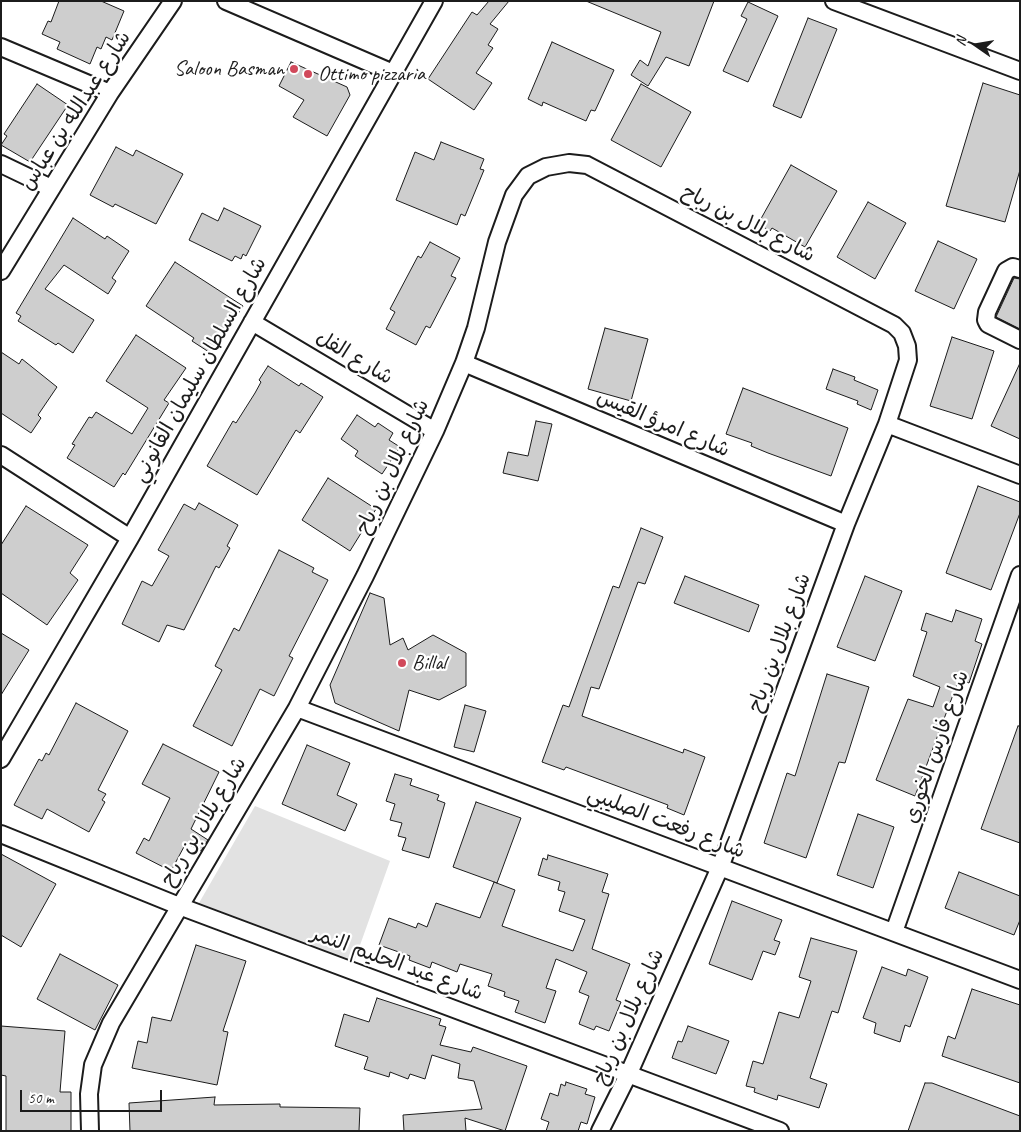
<!DOCTYPE html>
<html>
<head>
<meta charset="utf-8">
<style>
	body { margin:0 }
	#map { position:relative; width:1021px; height:1132px; overflow:hidden; background:#fff; font-family:Caveat,sans-serif }
	canvas { display:block }
	.frame { position:absolute; inset:0; border:2px solid #1c1c1c; pointer-events:none }
	.north { position:absolute; left:951px; top:20px; width:50px; height:50px; -webkit-text-stroke:4px #fff; paint-order:stroke; rotate:283deg; font-size:14px; font-weight:700; line-height:20px; text-align:center; color:#1c1c1c }
	.north::after { content:''; display:block; margin:auto; width:18px; height:22px; background:#1c1c1c; clip-path:polygon(50% 0,100% 100%,50% 72%,0 100%) }
	.scale { position:absolute; left:20px; top:1090px; width:142px; height:22px; box-sizing:border-box; border:2px solid #1c1c1c; border-top:0; padding-left:6px; font-size:15px; line-height:18px; white-space:nowrap; color:#1c1c1c; -webkit-text-stroke:4px #fff; paint-order:stroke }
</style>
</head>
<body>
<div id="map">
<canvas width="1021" height="1132"></canvas>
<div class="frame"></div>
<div class="north">N</div>
<div class="scale">50 m</div>
</div>
<script>
const c = document.querySelector('canvas').getContext('2d');
c.lineJoin = 'round';
function fill(path, color) { c.fillStyle = color; c.fill(path, 'evenodd'); }
const shape = rows => new Path2D(rows.map(r => 'M' + r).join(''));
function strokePath(path, color, width, dash) { c.strokeStyle = color; c.lineWidth = width; c.lineCap = dash ? 'butt' : 'round'; c.setLineDash(dash || []); c.stroke(path); }
function drawText(font, color, halo, rows, align = 'center') {
  c.font = font + ' Caveat,"Playpen Sans Arabic",sans-serif'; c.lineWidth = 4.5; c.setLineDash([]); c.textBaseline = 'middle'; c.strokeStyle = halo; c.fillStyle = color; for (const [text, x, y, turn = 0] of rows) {
    c.save(); c.translate(x, y); c.rotate((+turn || 0) * Math.PI / 180); c.textAlign = isNaN(turn) ? turn : align; if (halo) c.strokeText(text, 0, 0); c.fillText(text, 0, 0); c.restore();
  }
}
const green = shape([
	[255,806,390,861,354,962,199,903]
]);
const building = shape([
	[59,1,101,1,124,11,112,40,106,37,101,49,97,47,90,64,57,49,60,42,42,34,48,21,51,22,59,1],
	[489,1,509,1,490,24,498,29,488,45,493,48,476,73,492,83,474,110,428,79,472,12,477,15,489,1],
	[586,1,714,1,689,66,666,57,648,86,631,75,640,60,648,66,661,32,586,1],
	[748,2,778,16,748,82,723,71,747,19,741,16,748,2],
	[808,18,837,29,801,118,773,106,808,18],
	[552,42,614,70,595,111,591,110,586,121,543,102,542,106,528,99,552,42],
	[291,62,347,87,350,95,327,136,293,117,304,100,279,86,291,62],
	[983,83,1020,95,1020,170,1005,222,946,206,983,83],
	[37,84,68,105,30,162,1,145,7,136,4,134,37,84],
	[641,84,691,112,661,167,611,140,641,84],
	[441,142,484,159,480,169,484,170,465,216,461,214,457,225,396,200,415,152,434,160,441,142],
	[116,147,133,156,136,150,183,174,156,224,115,204,113,207,90,195,116,147],
	[791,165,837,191,805,247,772,228,770,231,758,224,791,165],
	[868,202,906,223,875,279,837,257,868,202],
	[224,208,261,226,246,256,243,254,241,259,235,256,232,261,189,240,202,213,218,221,224,208],
	[73,218,105,239,107,236,129,251,112,278,116,281,108,294,64,265,45,289,94,320,73,353,58,343,56,345,18,321,21,316,16,313,73,218],
	[938,241,977,259,954,309,915,291,938,241],
	[430,242,460,258,451,276,456,278,430,328,426,326,416,345,386,329,395,312,390,309,418,256,421,258,430,242],
	[175,262,243,306,212,354,192,341,194,338,146,306,175,262],
	[1014,278,1020,279,1020,329,996,317,1014,278],
	[605,328,648,339,631,401,588,389,605,328],
	[136,335,186,368,164,400,169,403,125,475,123,473,114,487,67,458,75,445,72,444,89,417,92,418,96,412,132,434,148,408,106,381,136,335],
	[952,337,994,351,972,419,930,406,952,337],
	[1,352,19,364,22,359,57,387,38,415,41,418,31,433,1,413,1,352],
	[1020,363,1020,439,991,426,1020,363],
	[268,366,299,386,301,383,323,397,300,433,296,430,257,495,207,466,233,421,236,423,255,393,261,382,259,380,268,366],
	[833,369,855,377,854,380,878,390,871,410,857,404,858,401,826,389,833,369],
	[743,388,848,428,831,476,768,453,751,446,752,443,726,434,743,388],
	[357,415,375,427,378,423,393,433,389,440,400,447,382,474,355,456,358,451,341,439,357,415],
	[536,421,552,424,538,481,503,473,508,452,528,456,536,421],
	[328,478,376,509,350,551,302,520,328,478],
	[978,486,1020,502,1020,513,991,590,946,573,978,486],
	[199,503,238,525,227,546,230,548,219,568,216,566,184,630,167,625,159,642,122,624,142,581,152,586,169,556,158,550,184,504,195,510,199,503],
	[26,506,88,545,70,573,78,580,47,625,1,593,1,545,26,506],
	[641,528,663,537,645,584,638,582,599,689,591,687,582,716,683,753,684,749,705,757,684,815,667,808,668,805,566,767,564,770,542,762,563,705,569,707,613,586,619,588,641,528],
	[279,550,314,568,312,572,328,580,289,656,293,658,274,696,260,689,232,746,193,726,222,670,215,666,234,628,239,631,279,550],
	[685,576,759,605,749,632,674,603,685,576],
	[865,576,902,591,875,661,837,647,865,576],
	[370,593,384,598,390,645,403,638,408,650,433,635,466,653,466,686,439,700,409,690,399,731,335,703,330,685,370,593],
	[956,610,982,619,975,641,982,644,969,683,959,679,915,796,876,780,908,699,933,707,940,687,913,676,927,632,921,630,926,613,952,622,956,610],
	[1,633,29,650,1,695,1,633],
	[827,674,869,687,845,763,839,762,806,858,764,843,787,773,795,776,827,674],
	[76,703,128,731,98,790,106,794,102,800,105,802,89,832,47,809,42,819,14,805,39,759,42,761,46,753,49,755,76,703],
	[465,705,486,711,474,752,454,747,465,705],
	[1018,726,1020,726,1020,843,981,829,1018,726],
	[163,744,219,772,191,829,208,840,201,851,186,843,171,871,136,853,144,838,149,841,170,798,142,784,163,744],
	[307,745,350,763,337,795,357,804,345,831,282,804,307,745],
	[395,774,412,779,410,785,439,795,437,800,445,803,429,858,402,850,406,838,398,836,402,823,390,820,395,804,386,801,395,774],
	[476,802,521,818,497,883,453,867,476,802],
	[858,814,894,827,873,888,837,875,858,814],
	[1,854,56,884,21,947,1,935,1,854],
	[548,855,608,874,602,892,609,894,592,949,630,964,616,1000,621,1002,609,1031,596,1026,594,1030,579,1024,589,996,579,992,587,972,556,959,546,988,556,991,545,1023,515,1012,519,1001,504,996,505,992,488,986,492,974,460,964,457,972,432,962,430,968,409,960,410,956,379,945,389,918,416,928,418,923,427,927,436,903,480,918,494,882,515,890,502,926,573,951,585,920,559,911,565,892,558,890,560,882,538,875,543,858,547,860,548,855],
	[959,872,1020,896,1020,920,1014,935,945,908,959,872],
	[732,901,782,920,774,940,780,942,775,955,763,951,752,980,709,964,732,901],
	[811,938,857,951,838,1013,832,1011,810,1078,827,1084,819,1108,778,1095,777,1100,754,1092,755,1088,746,1086,753,1061,763,1064,779,1012,799,1018,811,981,799,977,811,938],
	[196,945,246,961,223,1031,228,1032,217,1085,132,1068,138,1041,147,1043,152,1017,171,1021,196,945],
	[60,954,118,985,95,1030,37,999,60,954],
	[882,967,906,976,908,969,928,977,910,1027,905,1025,900,1042,874,1033,876,1023,863,1018,882,967],
	[972,989,1020,1005,1020,1083,942,1056,948,1036,955,1039,972,989],
	[377,998,441,1019,439,1025,446,1027,440,1045,471,1052,473,1047,527,1066,505,1131,465,1118,466,1131,404,1131,403,1115,482,1109,474,1081,458,1078,460,1064,432,1055,425,1079,410,1074,408,1079,390,1072,389,1077,364,1069,368,1057,335,1046,344,1014,369,1022,377,998],
	[1,1026,65,1031,60,1092,71,1092,71,1131,6,1131,6,1076,1,1075,1,1026],
	[688,1026,729,1041,716,1074,672,1058,678,1041,682,1042,688,1026],
	[566,1082,587,1089,585,1094,595,1097,587,1124,581,1122,578,1131,546,1131,549,1122,541,1119,550,1093,558,1096,561,1084,565,1086,566,1082],
	[925,1083,932,1083,1020,1116,1020,1131,908,1131,925,1083],
	[215,1097,214,1105,280,1104,280,1107,360,1108,359,1131,130,1131,129,1103,215,1097]
]);
const street = shape([
	[226,1,393,73],
	[834,1,1020,71],
	[1,47,110,93],
	[1,164,51,188],
	[1020,269,1013,267,1006,271,987,312,986,320,988,324,1020,340],
	[1,271,110,93,173,1],
	[252,322,435,431],
	[464,363,846,524],
	[887,424,1020,475],
	[1,455,130,538],
	[297,708,1020,980],
	[1,759,130,538,434,1],
	[1,834,179,906,780,1131],
	[894,932,1020,575],
	[90,1131,89,1094,93,1065,111,1023,297,708,365,576,435,431,464,363,476,328,497,242,514,195,528,176,546,167,569,163,587,165,894,325,902,333,907,346,908,360,887,424,846,524,721,865,629,1073,600,1131]
]);
const markers = [
	[294,69,5,"#d1495b"],
	[308,74,5,"#d1495b"],
	[402,663,5,"#d1495b"]
];
const poiNames = [
	["Saloon Basman",284,69,"right"],
	["Ottimo pizzaria",318,74],
	["Billal",412,663]
];
const streetNames = [
	["شارع عبدالله بن عباس",76,111,-57],
	["شارع بلال بن رباح",748,224,27],
	["شارع الفل",354,358,31],
	["شارع السلطان سليمان القانوني",200,370,-61],
	["شارع امرؤ القيس",663,424,23],
	["شارع بلال بن رباح",393,467,-65],
	["شارع بلال بن رباح",780,643,-70],
	["شارع فارس الخوري",937,747,-71],
	["شارع بلال بن رباح",204,822,-59],
	["شارع رفعت الصليبي",666,823,21],
	["شارع عبد الحليم النمر",397,964,20],
	["شارع بلال بن رباح",629,1017,-66]
];
fill(green, '#e2e2e2');
fill(building, '#cecece');
strokePath(building, '#1c1c1c', 1);
strokePath(street, '#1c1c1c', 20);
strokePath(street, '#fff', 16);
for (const [x, y, r, color] of markers) { const dot = new Path2D(); dot.arc(x, y, r, 0, 2 * Math.PI); c.fillStyle = color; c.fill(dot); strokePath(dot, '#fff', 2); }
drawText('21px', '#1c1c1c', '#fff', poiNames, 'left');
drawText('21px', '#1c1c1c', '#fff', streetNames);
</script>
</body>
</html>
